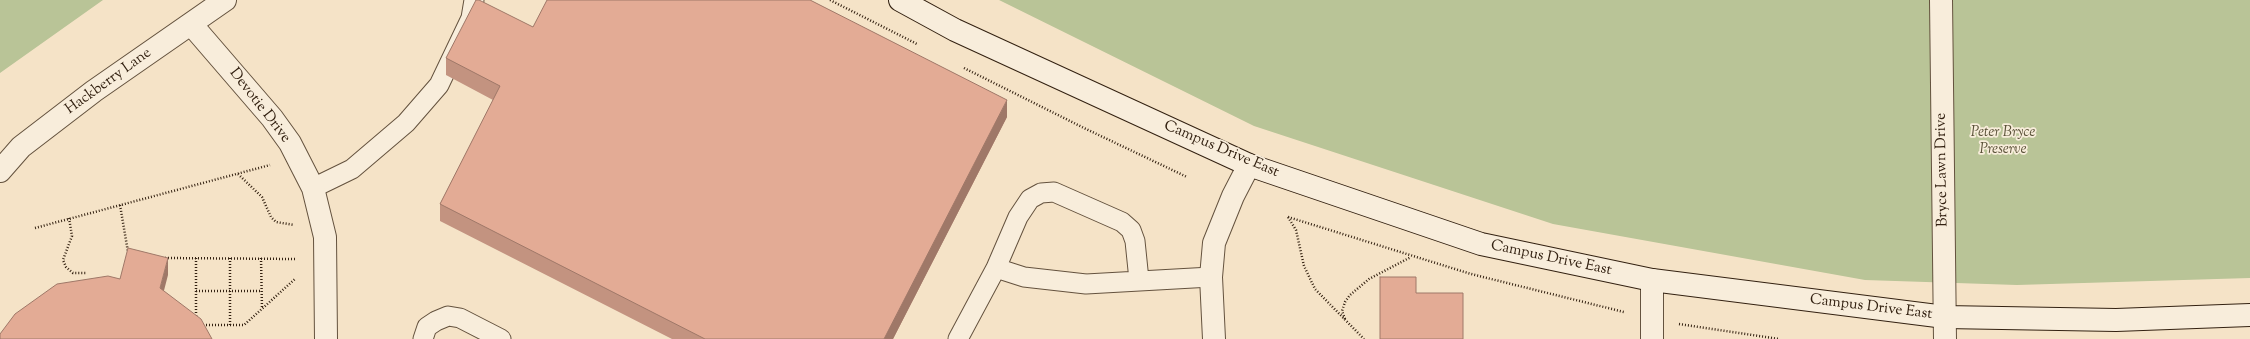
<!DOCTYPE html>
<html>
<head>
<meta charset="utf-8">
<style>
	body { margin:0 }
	canvas { display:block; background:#f5e3c7 }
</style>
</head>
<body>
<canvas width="2250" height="339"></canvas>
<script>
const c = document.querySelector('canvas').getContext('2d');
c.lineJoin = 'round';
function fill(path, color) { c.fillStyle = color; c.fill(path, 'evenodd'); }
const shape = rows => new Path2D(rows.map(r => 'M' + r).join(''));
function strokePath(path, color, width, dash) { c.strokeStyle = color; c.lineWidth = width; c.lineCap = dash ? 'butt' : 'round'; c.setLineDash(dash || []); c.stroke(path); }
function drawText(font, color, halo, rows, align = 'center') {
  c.font = font + ' "Sorts Mill Goudy",serif'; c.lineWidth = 3.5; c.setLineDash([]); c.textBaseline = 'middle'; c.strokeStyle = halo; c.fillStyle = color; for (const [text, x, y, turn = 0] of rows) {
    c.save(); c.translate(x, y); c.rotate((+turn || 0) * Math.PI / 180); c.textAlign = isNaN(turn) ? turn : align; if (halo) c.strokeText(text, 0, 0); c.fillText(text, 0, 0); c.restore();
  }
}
const green = shape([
	[0,0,103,0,0,73],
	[999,0,2250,0,2250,278,2017,285,1865,280,1553,224,1254,126]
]);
const path = shape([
	[830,0,917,44],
	[964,68,1084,128,1187,177],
	[238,174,262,197,271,217,276,222,294,225],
	[120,205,128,252],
	[1288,217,1471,274,1624,312],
	[1288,217,1296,230,1304,266,1315,289,1364,339],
	[69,218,72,236,63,260,66,267,73,273,87,273],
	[35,228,270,165],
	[165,258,295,259],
	[196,258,196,317],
	[230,258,230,325],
	[261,258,262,309],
	[196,291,262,291],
	[1345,319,1342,311,1345,302,1350,295,1369,279,1411,257],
	[1679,324,1779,339],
	[203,325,244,325,295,279]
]);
const lane = shape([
	[313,188,352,169,406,123,439,85,471,18,474,0],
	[996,268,1024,277,1086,284,1211,277],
	[423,339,427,327,436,321,448,316,460,318,501,339],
	[958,339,996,268,1018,217,1030,199,1041,193,1054,192,1122,222,1131,230,1135,241,1139,280]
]);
const street = shape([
	[1941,0,1945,339],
	[191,24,272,118,290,143,313,188,325,237,326,339],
	[0,171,21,147,94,91,225,0],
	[1214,339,1211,277,1214,243,1233,196,1249,165],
	[1652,339,1652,280]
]);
const secondary = shape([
	[900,0,955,30,1249,165,1481,244,1652,280,1945,317,2116,320,2250,315]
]);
const wall = shape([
	[533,27,1007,117,893,339,672,339,440,221,440,204,493,100,446,75,446,58]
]);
const shadedWall = shape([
	[1007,100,1007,117,893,339,884,339],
	[168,258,168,275,160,306,160,288]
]);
const building = shape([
	[476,0,479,0,533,27,547,0,810,0,1007,100,884,339,705,339,440,204,500,86,446,58,476,0],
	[128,248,168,258,160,288,201,319,212,339,0,339,0,334,15,314,57,284,108,276,120,279,128,248],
	[1380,277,1416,277,1416,293,1463,293,1463,339,1380,339,1380,277]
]);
const streetNames = [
	["Hackberry Lane",109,82,-36],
	["Devotie Drive",259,106,52],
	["Campus Drive East",1221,150,23],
	["Bryce Lawn Drive",1943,170,-91],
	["Campus Drive East",1551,259,12],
	["Campus Drive East",1871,308,7]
];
const parkNames = [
	["Peter Bryce",2003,133],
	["Preserve",2003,150]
];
fill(green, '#b9c497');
strokePath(lane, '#64523e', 21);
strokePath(street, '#64523e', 24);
strokePath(secondary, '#332111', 24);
strokePath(path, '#332111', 2.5, [1, 2]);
strokePath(lane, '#f8eddb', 19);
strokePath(street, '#f8eddb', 22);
strokePath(secondary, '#f8eddb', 22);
fill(wall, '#c39380');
fill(shadedWall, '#9f7868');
fill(building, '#e3ab95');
strokePath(building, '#9f7868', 1);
drawText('15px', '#332111', '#f8eddb', streetNames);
drawText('italic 15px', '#5b5239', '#f8eddb', parkNames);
</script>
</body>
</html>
